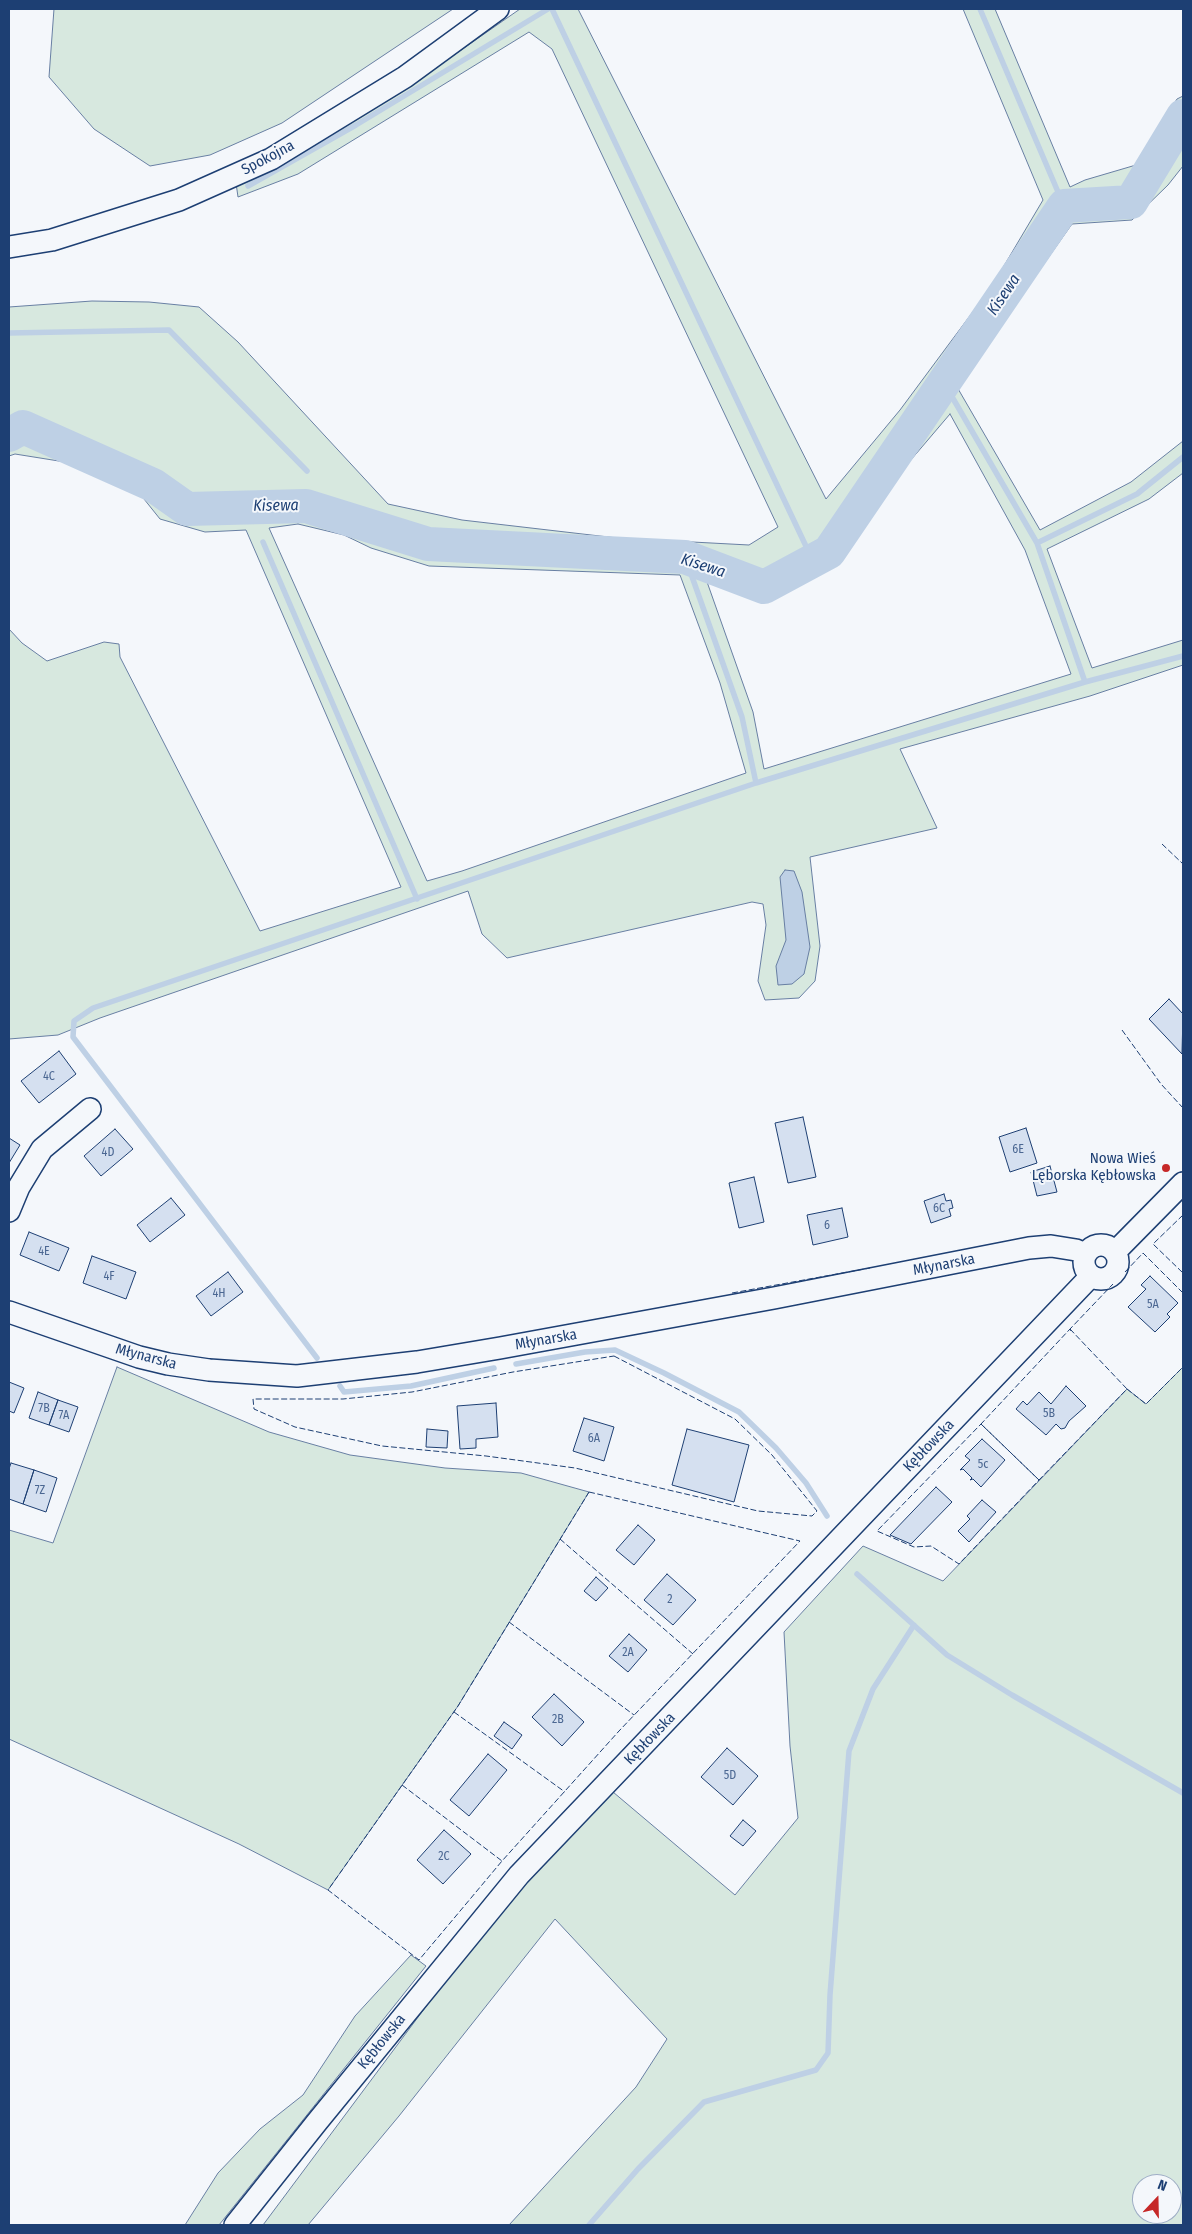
<!DOCTYPE html>
<html>
<head>
<meta charset="utf-8">
<style>
	body { margin:0 }
	#map { position:relative; width:1192px; height:2234px; overflow:hidden; background:#f4f7fb; font-family:"Fira Sans Condensed",sans-serif }
	canvas { display:block }
	.frame { position:absolute; inset:0; border:10px solid #1d3f73; pointer-events:none }
	.north { position:absolute; left:1132px; top:2174px; width:50px; height:50px; box-sizing:border-box; background:#f4f7fb; border:1px solid #9eadc5; border-radius:50%; rotate:21deg; font-size:14px; font-weight:700; line-height:20px; text-align:center; color:#1d3f73 }
	.north::after { content:''; display:block; margin:auto; width:18px; height:22px; background:#c62828; clip-path:polygon(50% 0,100% 100%,50% 72%,0 100%) }
</style>
</head>
<body>
<div id="map">
<canvas width="1192" height="2234"></canvas>
<div class="frame"></div>
<div class="north">N</div>
</div>
<script>
const c = document.querySelector('canvas').getContext('2d');
c.lineJoin = 'round';
function fill(path, color) { c.fillStyle = color; c.fill(path, 'evenodd'); }
const shape = rows => new Path2D(rows.map(r => 'M' + r).join(''));
function strokePath(path, color, width, dash) { c.strokeStyle = color; c.lineWidth = width; c.lineCap = dash ? 'butt' : 'round'; c.setLineDash(dash || []); c.stroke(path); }
function drawText(font, color, halo, rows, align = 'center') {
  c.font = font + ' "Fira Sans Condensed",sans-serif'; c.lineWidth = 4; c.setLineDash([]); c.textBaseline = 'middle'; c.strokeStyle = halo; c.fillStyle = color; for (const [text, x, y, turn = 0] of rows) {
    c.save(); c.translate(x, y); c.rotate((+turn || 0) * Math.PI / 180); c.textAlign = isNaN(turn) ? turn : align; if (halo) c.strokeText(text, 0, 0); c.fillText(text, 0, 0); c.restore();
  }
}
const green = shape([
	[54,9,453,9,282,123,210,155,150,166,94,129,49,77,54,9],
	[520,9,578,9,826,499,900,410,992,286,1043,200,963,9,995,9,1070,187,1085,180,1136,165,1177,99,1183,96,1183,166,1168,185,1132,220,1072,224,957,387,1040,530,1131,482,1183,441,1183,473,1149,499,1047,549,1092,668,1183,640,1183,665,1090,696,900,749,937,828,810,857,820,946,815,981,799,998,765,1000,758,981,766,925,763,904,752,902,507,958,482,934,468,891,100,1018,58,1035,9,1039,9,629,22,643,47,661,104,642,119,644,120,657,260,931,401,887,246,530,205,532,160,519,140,494,65,462,15,454,9,456,9,307,92,301,149,302,199,307,238,342,388,504,462,520,617,538,749,545,778,527,552,49,529,32,298,174,238,197,236,183,262,171,451,57,520,9],
	[950,414,1025,550,1071,674,764,769,753,712,706,579,756,593,791,589,842,555,864,515,950,414],
	[298,524,344,535,371,548,429,566,680,575,720,683,746,773,462,871,427,881,269,528,298,524],
	[117,1367,269,1432,350,1455,445,1468,521,1473,589,1492,458,1706,328,1890,239,1844,9,1739,9,1530,53,1543,117,1367],
	[1183,1367,1183,2225,509,2225,636,2087,667,2039,555,1919,399,2116,308,2225,263,2225,445,1981,531,1875,613,1792,735,1895,798,1818,790,1746,784,1632,863,1546,943,1581,1127,1389,1146,1404,1183,1367],
	[1142,2184,1172,2184,1172,2214,1142,2214,1142,2184],
	[411,1955,426,1966,219,2225,185,2225,218,2173,260,2129,303,2095,355,2016,411,1955]
]);
const water = shape([
	[785,870,794,871,802,892,810,947,804,974,792,984,778,985,776,966,786,940,780,877,785,870]
]);
const stream = shape([
	[552,9,813,561],
	[980,9,1064,206],
	[248,186,356,125,548,9],
	[9,333,169,330,307,471],
	[944,383,1037,543,1085,682],
	[263,542,417,899],
	[1037,543,1137,494,1183,457],
	[685,557,742,717,756,783],
	[317,1358,73,1037,74,1021,93,1008,756,783,1085,682,1183,656],
	[516,1364,585,1352,615,1350,664,1373,739,1412,776,1448,806,1483,827,1516],
	[340,1386,344,1392,411,1386,494,1368],
	[857,1574,947,1655,1012,1695,1183,1793],
	[589,2225,638,2169,704,2102,816,2070,828,2053,830,1995,849,1751,873,1689,914,1625]
]);
const river = shape([
	[9,435,23,427,153,485,187,509,306,506,428,544,685,557,764,587,829,552,1064,206,1131,202,1183,116]
]);
const building = shape([
	[1169,999,1183,1014,1182,1054,1149,1019,1169,999],
	[59,1051,76,1074,39,1103,21,1081,59,1051],
	[803,1117,816,1177,788,1183,775,1123,803,1117],
	[1026,1128,1037,1163,1010,1172,999,1137,1026,1128],
	[115,1129,133,1149,101,1176,84,1156,115,1129],
	[9,1138,20,1145,9,1163,9,1138],
	[1050,1166,1057,1192,1037,1196,1031,1172,1050,1166],
	[754,1177,764,1222,739,1228,729,1183,754,1177],
	[944,1194,946,1201,951,1200,953,1208,949,1209,951,1216,931,1223,924,1201,944,1194],
	[171,1198,185,1215,150,1242,137,1225,171,1198],
	[842,1208,848,1237,813,1245,807,1215,842,1208],
	[29,1232,69,1248,59,1271,20,1255,29,1232],
	[92,1256,136,1272,126,1299,83,1283,92,1256],
	[228,1272,243,1292,211,1316,196,1296,228,1272],
	[1150,1276,1178,1303,1167,1314,1170,1317,1155,1332,1128,1307,1146,1289,1141,1285,1150,1276],
	[9,1382,24,1388,14,1413,9,1411,9,1382],
	[1066,1386,1086,1406,1069,1421,1065,1428,1061,1429,1056,1424,1046,1435,1016,1409,1023,1401,1027,1405,1039,1392,1051,1404,1066,1386],
	[38,1392,58,1400,49,1425,29,1418,38,1392],
	[58,1400,78,1407,69,1432,49,1425,58,1400],
	[496,1403,498,1437,476,1439,476,1448,460,1449,457,1406,496,1403],
	[584,1418,614,1427,604,1461,573,1451,584,1418],
	[427,1429,448,1431,447,1448,426,1447,427,1429],
	[687,1429,749,1445,734,1502,672,1485,687,1429],
	[982,1439,1005,1460,981,1487,973,1479,970,1480,972,1478,963,1469,960,1470,970,1460,965,1456,982,1439],
	[11,1463,34,1470,23,1504,9,1499,9,1469,11,1463],
	[34,1470,57,1478,46,1512,23,1504,34,1470],
	[936,1487,952,1502,911,1544,890,1535,936,1487],
	[982,1500,996,1512,969,1542,958,1531,970,1519,967,1516,982,1500],
	[638,1525,655,1540,634,1565,616,1550,638,1525],
	[667,1574,696,1600,673,1625,644,1600,667,1574],
	[596,1577,608,1588,596,1601,584,1591,596,1577],
	[629,1634,647,1650,628,1672,609,1656,629,1634],
	[554,1694,584,1722,562,1746,532,1717,554,1694],
	[504,1722,522,1735,512,1749,494,1736,504,1722],
	[727,1748,758,1776,733,1805,701,1777,727,1748],
	[488,1754,507,1770,469,1816,450,1800,488,1754],
	[743,1820,756,1831,743,1846,730,1836,743,1820],
	[444,1830,471,1854,443,1884,417,1860,444,1830]
]);
const minor = shape([
	[9,247,52,240,179,200,271,159,405,77,498,9],
	[9,1211,19,1187,42,1149,90,1109],
	'1084 1262a17 17 0 1 1 34 0a17 17 0 1 1-34 0Z',
	[1115,1252,1183,1183],
	[9,1312,139,1357,168,1364,209,1370,297,1376,417,1362,500,1348,774,1298,1029,1248,1051,1246,1076,1250,1085,1254],
	[235,2225,317,2122,519,1875,1091,1276]
]);
const fence = shape([
	[1162,844,1183,864],
	[1122,1030,1161,1084,1183,1108],
	[1183,1215,1153,1244,1183,1273],
	[1125,1272,1143,1253,1183,1293],
	[732,1293,870,1268],
	[1070,1329,1127,1389,1039,1480,981,1424,1070,1329],
	[1071,1331,1070,1329,1113,1284],
	[614,1356,735,1419,772,1455,817,1511,812,1516,758,1511,575,1468,486,1456,382,1446,295,1427,254,1409,253,1399,343,1399,412,1392,513,1372,614,1356],
	[1127,1389,1146,1404,1183,1367],
	[981,1424,1039,1480,959,1564,931,1546,914,1547,877,1531,981,1424],
	[589,1492,800,1541,619,1731,502,1861,419,1960,328,1890,458,1706,589,1492],
	[560,1539,693,1654],
	[509,1622,634,1715],
	[454,1712,565,1792],
	[402,1785,502,1861]
]);
const markers = [
	[1166,1168,5,"#c62828"]
];
const numberNames = [
	["4C",49,1077],
	["6E",1018,1150],
	["4D",108,1153],
	["6C",939,1209],
	["6",827,1226],
	["4E",44,1252],
	["4F",109,1277],
	["4H",219,1294],
	["5A",1153,1305],
	["7B",44,1409],
	["5B",1049,1414],
	["7A",64,1416],
	["6A",594,1439],
	["5c",983,1465],
	["7Z",40,1491],
	["2",670,1600],
	["2A",628,1653],
	["2B",558,1720],
	["5D",730,1776],
	["2C",444,1857]
];
const streetNames = [
	["Spokojna",268,158,-28],
	["Młynarska",944,1265,-11],
	["Młynarska",546,1340,-10],
	["Młynarska",146,1357,15],
	["Kębłowska",929,1446,-46],
	["Kębłowska",650,1739,-46],
	["Kębłowska",382,2042,-51]
];
const poiNames = [
	["Nowa Wieś",1156,1159],
	["Lęborska Kębłowska",1156,1176]
];
const waterNames = [
	["Kisewa",1004,295,-56],
	["Kisewa",276,506,-1],
	["Kisewa",703,566,18]
];
fill(green, '#d7e8df');
strokePath(green, '#687fa3', 1);
fill(water, '#bed0e5');
strokePath(water, '#687fa3', 1);
strokePath(stream, '#bed0e5', 5.5);
strokePath(river, '#bed0e5', 34);
fill(building, '#d5e0f0');
strokePath(building, '#1d3f73', 1);
strokePath(minor, '#1d3f73', 24);
strokePath(minor, '#f4f7fb', 21);
strokePath(fence, '#1d3f73', 1, [6, 2.5]);
for (const [x, y, r, color] of markers) { const dot = new Path2D(); dot.arc(x, y, r, 0, 2 * Math.PI); c.fillStyle = color; c.fill(dot); strokePath(dot, '#f4f7fb', 2); }
drawText('12px', '#4b6792', null, numberNames);
drawText('15px', '#1d3f73', '#f4f7fb', streetNames);
drawText('15px', '#1d3f73', '#f4f7fb', poiNames, 'right');
drawText('italic 16px', '#1d3f73', '#f4f7fb', waterNames);
</script>
</body>
</html>
